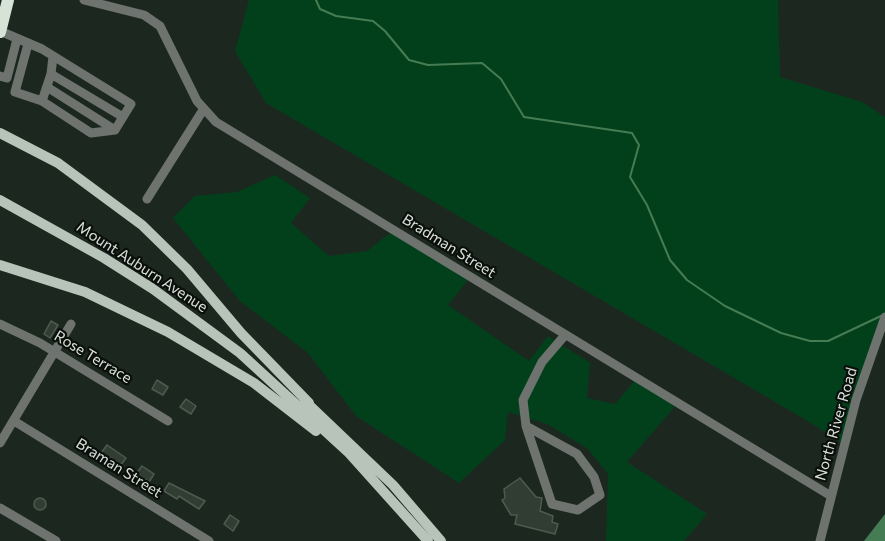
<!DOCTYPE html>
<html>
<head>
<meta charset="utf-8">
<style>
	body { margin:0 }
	canvas { display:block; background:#1c271f }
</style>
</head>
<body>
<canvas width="885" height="541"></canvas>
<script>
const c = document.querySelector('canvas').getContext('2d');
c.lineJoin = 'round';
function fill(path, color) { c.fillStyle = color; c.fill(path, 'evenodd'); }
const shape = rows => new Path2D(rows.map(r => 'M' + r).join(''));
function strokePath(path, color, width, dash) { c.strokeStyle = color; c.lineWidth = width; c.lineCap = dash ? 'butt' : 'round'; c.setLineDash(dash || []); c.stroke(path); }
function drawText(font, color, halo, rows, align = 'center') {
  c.font = font + ' Commissioner,sans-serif'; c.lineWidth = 4.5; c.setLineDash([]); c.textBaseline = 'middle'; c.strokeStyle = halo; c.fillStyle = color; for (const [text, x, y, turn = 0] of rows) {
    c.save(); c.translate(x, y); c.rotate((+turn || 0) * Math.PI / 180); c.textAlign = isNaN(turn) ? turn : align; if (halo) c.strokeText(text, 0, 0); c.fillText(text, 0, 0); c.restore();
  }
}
const green = shape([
	[249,0,781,0,778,1,780,77,862,102,885,117,885,322,843,444,811,423,266,103,235,51],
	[275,175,310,198,291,223,329,256,367,251,394,230,470,277,448,305,529,361,548,336,590,363,587,398,615,404,637,378,678,403,627,462,707,514,684,541,606,541,608,474,588,449,547,424,508,412,505,440,459,483,356,416,308,353,240,301,173,218,195,196,237,192]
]);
const water = shape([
	[885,514,885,541,864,541]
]);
const stream = shape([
	[316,0,320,9,336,16,373,21,385,31,409,60,428,65,482,63,501,79,524,117,632,133,639,145,630,177,647,205,670,260,687,280,725,306,781,333,810,341,828,341,883,315]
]);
const building = shape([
	[51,321,58,325,50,338,44,334,51,321],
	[157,380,168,387,163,395,152,389,157,380],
	[186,399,196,406,191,414,180,407,186,399],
	[107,445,126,458,120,466,110,458,104,462,98,457,107,445],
	[142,466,154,474,149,482,136,474,142,466],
	[520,478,536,497,542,498,540,511,553,516,552,522,558,524,555,534,515,524,517,515,511,515,502,500,505,498,504,489,520,478],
	[169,483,205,501,199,509,179,496,177,499,164,491,169,483],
	'34 504a6 6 0 1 1 12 0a6 6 0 1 1-12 0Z',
	[230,515,239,521,233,531,224,524,230,515]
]);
const minor = shape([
	[84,0,144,15,160,26,197,101,216,122,831,496],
	[0,31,42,49,131,104,115,130,91,133,42,101,51,74,53,56],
	[28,44,15,92,42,101],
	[51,74,123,117],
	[0,76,7,78,17,39],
	[47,87,115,130],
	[147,199,203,110],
	[0,324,40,343,168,421],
	[14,421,209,541],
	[526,426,552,504,578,510,600,495,594,477,577,454,526,426,523,400,542,362,565,335],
	[0,443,71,324],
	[0,508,56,541],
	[820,541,856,400,885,317]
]);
const major = shape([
	[0,133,58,163,142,225,187,269,241,333,309,403],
	[0,200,104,258,153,289,240,353,348,452,428,541],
	[0,265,85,292,168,332,254,383,316,431],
	[305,401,393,485,441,541]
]);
const highway = shape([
	[0,32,8,0]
]);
const streetNames = [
	["Bradman Street",449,246,32],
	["Mount Auburn Avenue",142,267,33],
	["Rose Terrace",93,357,31],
	["North River Road",836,424,-74],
	["Braman Street",119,468,32]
];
fill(green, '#02401b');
fill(water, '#457c53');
strokePath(stream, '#457c53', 2);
fill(building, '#313d33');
strokePath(building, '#4e5a50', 1.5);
strokePath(minor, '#6e736f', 9);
strokePath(major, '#b8c4ba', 10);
strokePath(highway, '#d6e4d8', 12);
drawText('15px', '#d9e0da', '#0a0f0b', streetNames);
</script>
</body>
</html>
